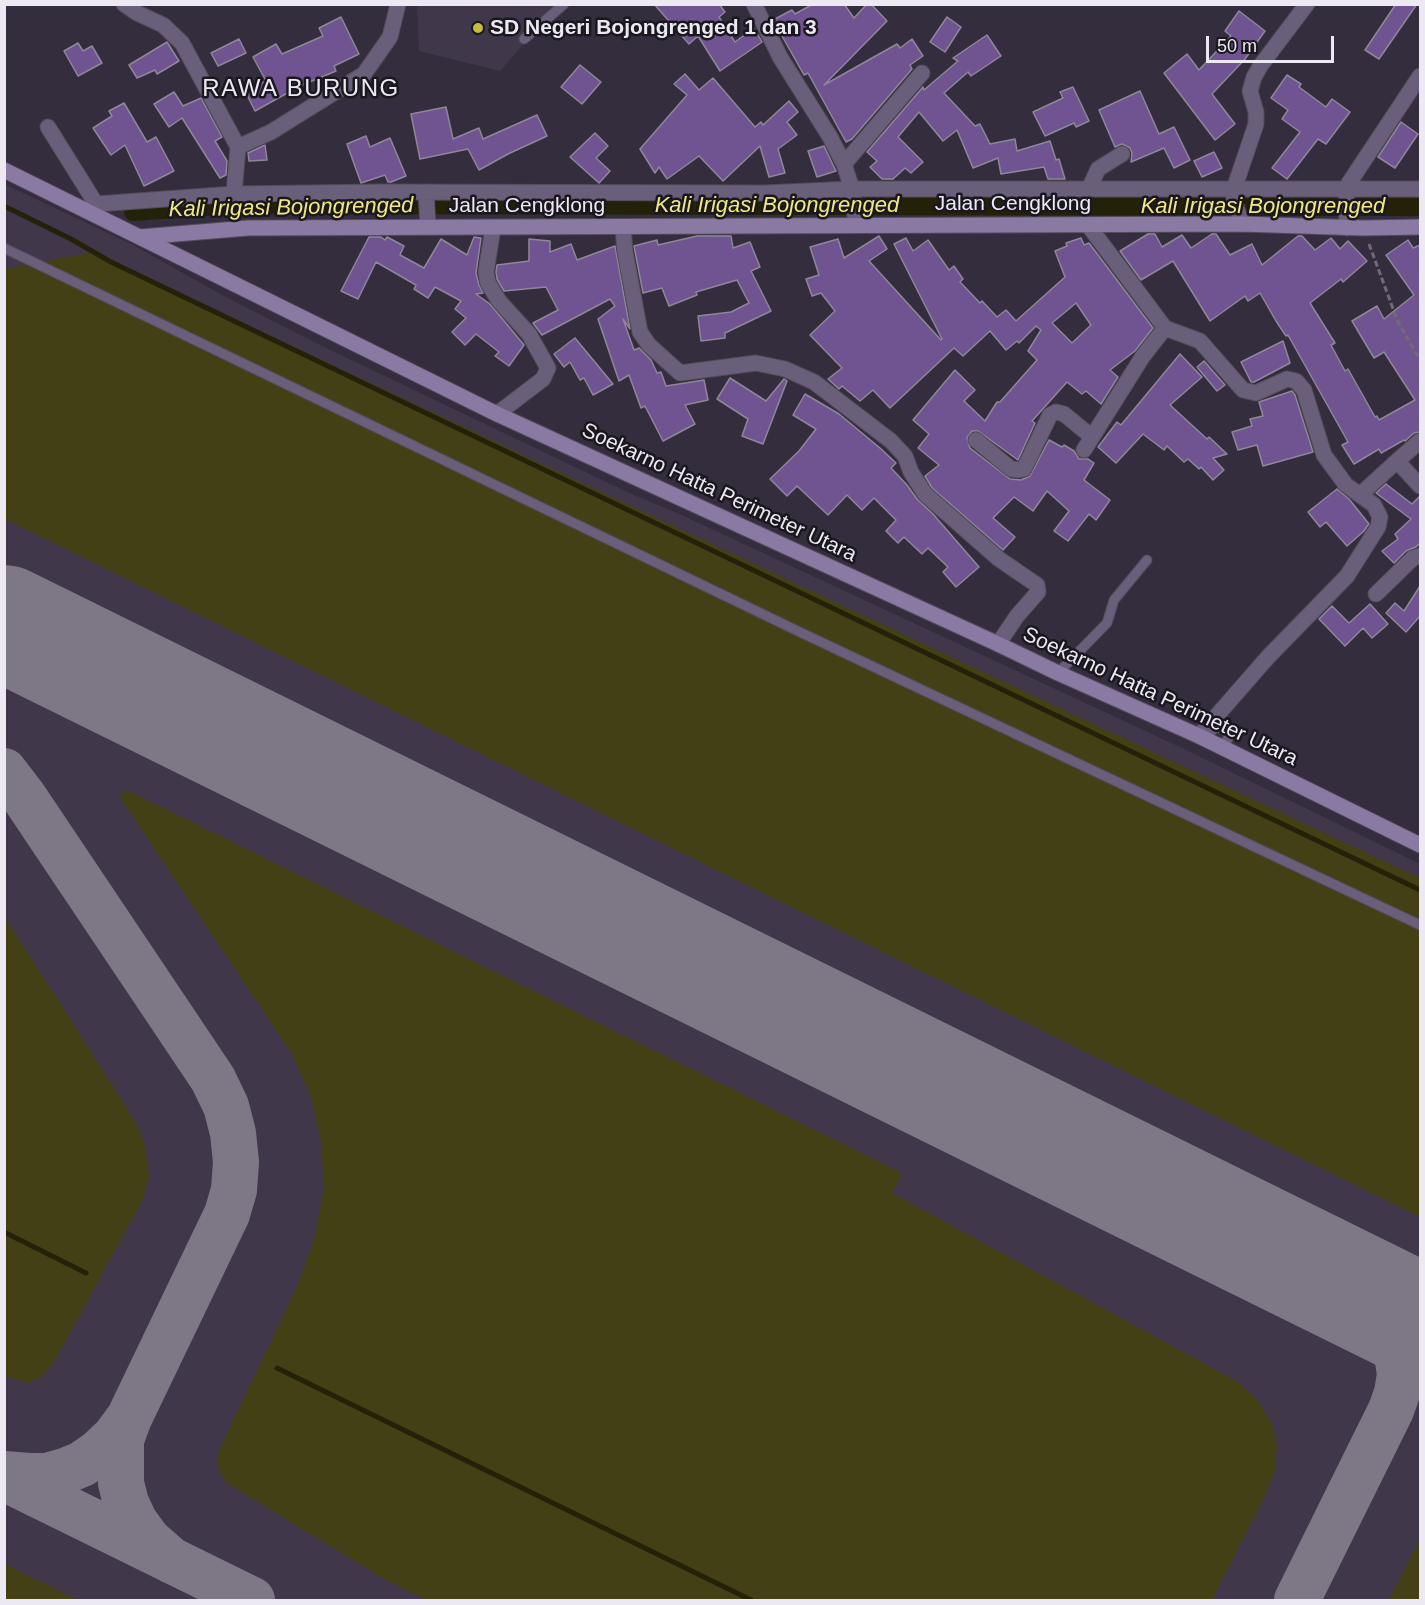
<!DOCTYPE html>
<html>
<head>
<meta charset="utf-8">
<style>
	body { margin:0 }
	#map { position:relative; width:1425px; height:1605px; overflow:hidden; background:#342d3d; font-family:Arial,sans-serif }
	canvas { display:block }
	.frame { position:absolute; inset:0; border:6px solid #ede9f3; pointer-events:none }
	.scale { position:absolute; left:1206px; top:36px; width:128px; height:27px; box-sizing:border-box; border:3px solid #ede9f3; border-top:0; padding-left:8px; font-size:18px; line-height:21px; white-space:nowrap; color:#ede9f3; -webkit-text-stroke:4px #1a171e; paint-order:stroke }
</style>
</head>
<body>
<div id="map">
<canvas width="1425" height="1605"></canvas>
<div class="frame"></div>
<div class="scale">50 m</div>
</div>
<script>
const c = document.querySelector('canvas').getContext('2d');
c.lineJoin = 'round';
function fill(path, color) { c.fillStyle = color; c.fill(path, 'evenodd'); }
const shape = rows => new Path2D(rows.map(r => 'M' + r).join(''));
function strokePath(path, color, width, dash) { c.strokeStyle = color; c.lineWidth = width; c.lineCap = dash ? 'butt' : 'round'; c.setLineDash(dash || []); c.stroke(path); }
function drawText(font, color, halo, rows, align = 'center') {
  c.font = font + ' Arial,sans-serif'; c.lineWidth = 5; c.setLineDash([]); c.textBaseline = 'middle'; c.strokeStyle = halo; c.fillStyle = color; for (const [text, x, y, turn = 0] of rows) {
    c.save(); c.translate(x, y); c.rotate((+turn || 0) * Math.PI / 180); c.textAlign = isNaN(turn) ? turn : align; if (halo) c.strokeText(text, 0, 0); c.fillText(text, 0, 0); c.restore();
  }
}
const built = shape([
	[417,5,558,5,500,71,419,51],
	[4,184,133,245,222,295,320,345,625,491,686,517,1182,748,1420,864,1420,1600,5,1600]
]);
const green = shape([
	[93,252,1420,878,1420,1217,5,519,4,269],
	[127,790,902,1173,892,1193,1240,1383,1258,1401,1272,1424,1277,1446,1275,1470,1264,1498,1212,1600,427,1600,384,1579,225,1482,218,1467,218,1452,284,1314,301,1277,315,1235,324,1188,321,1142,311,1097,292,1054,119,796],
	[5,917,135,1121,146,1149,149,1177,141,1203,54,1362,43,1376,28,1383,5,1376],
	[1420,1539,1420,1600,1389,1600],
	[4,1564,5,1564,78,1600,5,1600]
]);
const stream = shape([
	[4,206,71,239,111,262,1420,890],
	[4,1232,86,1273],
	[277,1368,751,1600]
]);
const canal = shape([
	[133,212,234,205,1420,207]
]);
const taxiway = shape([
	[4,771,24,797,213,1079,226,1106,233,1133,236,1162,234,1190,227,1214,129,1418,121,1440,121,1483,126,1503,135,1522,148,1540,172,1561],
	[4,1474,29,1476,47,1476,65,1471,82,1464,98,1453,115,1437,129,1418],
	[4,1478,252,1600],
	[1297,1600,1391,1410,1397,1393,1400,1374,1395,1342,1388,1327,1377,1311,1360,1297,1322,1274]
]);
const runway = shape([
	[4,623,1420,1322]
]);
const building = shape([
	[654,4,719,4,725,12,719,17,735,42,754,28,762,42,720,71,698,36,689,44,654,4],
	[813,4,844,4,854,18,867,4,871,4,887,21,824,85,897,44,900,48,912,39,923,56,910,65,912,69,852,139,846,142,808,73,804,75,773,20,792,10,795,14,813,4],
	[1396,4,1417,4,1379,59,1365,50,1396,4],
	[1239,11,1265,31,1245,59,1212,94,1235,124,1215,140,1164,73,1187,54,1199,70,1231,36,1225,31,1239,11],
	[341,17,359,54,334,66,336,71,300,86,255,111,245,91,266,81,253,57,276,44,282,54,323,36,319,28,341,17],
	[947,17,961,27,945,52,930,42,947,17],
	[987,35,1001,56,971,76,968,72,944,93,975,126,980,124,990,144,1015,139,1017,151,1050,141,1056,160,1059,159,1065,179,1048,179,1044,167,1001,174,998,158,973,168,957,130,943,141,919,112,898,137,923,162,911,173,905,168,893,179,882,179,870,167,877,161,867,152,923,87,924,90,958,61,953,58,987,35],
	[239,39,246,53,218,66,211,53,239,39],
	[167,42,179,61,157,74,155,70,137,78,129,65,167,42],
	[78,43,83,51,92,46,102,63,78,76,64,51,78,43],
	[580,65,601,82,582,104,561,87,580,65],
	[685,74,699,90,713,78,755,127,761,122,763,125,789,101,798,112,787,122,797,135,778,149,785,173,769,177,760,146,723,181,699,156,667,179,659,167,655,173,640,149,687,95,674,84,685,74],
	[1287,75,1301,84,1299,87,1326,107,1332,99,1350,112,1326,144,1318,139,1287,179,1272,168,1300,132,1282,119,1288,110,1271,98,1287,75],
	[1073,87,1089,121,1076,127,1074,123,1045,136,1033,112,1063,98,1060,92,1073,87],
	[1140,91,1159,134,1174,127,1190,160,1174,168,1164,148,1131,162,1132,153,1130,148,1122,144,1115,147,1099,110,1140,91],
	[174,92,183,106,201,98,222,137,215,141,227,161,226,175,220,178,182,118,169,127,154,104,174,92],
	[124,103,147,142,156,137,174,171,144,186,125,145,111,155,93,128,112,116,109,111,124,103],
	[446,107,453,139,479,128,483,139,537,115,547,136,508,154,479,170,468,149,420,159,411,114,446,107],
	[1401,122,1418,134,1395,168,1378,157,1401,122],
	[595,133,608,146,596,158,610,171,599,183,570,157,595,133],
	[366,136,370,147,390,138,406,176,391,182,388,182,385,175,361,183,347,144,366,136],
	[265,145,267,160,249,161,248,153,265,145],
	[824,146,836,171,817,177,808,151,824,146],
	[1214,152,1222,168,1202,177,1194,161,1214,152],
	[1148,234,1155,234,1162,247,1182,235,1191,248,1212,234,1216,234,1230,255,1252,244,1262,265,1298,236,1302,236,1315,250,1331,238,1340,249,1348,241,1367,261,1343,282,1341,279,1310,303,1335,343,1331,345,1345,371,1348,369,1375,417,1377,416,1379,420,1415,400,1384,352,1374,358,1352,321,1377,306,1384,319,1414,295,1386,255,1408,240,1413,248,1420,245,1420,432,1414,433,1405,441,1404,440,1381,453,1379,449,1354,464,1342,445,1348,442,1288,335,1286,336,1276,321,1260,293,1248,301,1245,296,1210,321,1173,261,1141,280,1120,251,1148,234],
	[697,236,731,236,733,248,750,242,760,267,751,271,771,311,725,333,725,338,701,341,698,316,731,312,749,303,737,280,696,292,697,295,669,306,662,288,643,293,634,246,657,240,658,245,697,236],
	[879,236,887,249,869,261,941,340,942,339,894,244,906,238,913,251,928,240,949,270,954,266,963,279,960,282,980,303,982,301,997,317,1006,310,1016,321,1065,277,1055,251,1067,246,1066,243,1081,238,1084,245,1089,243,1153,328,1135,351,1110,370,1118,377,1101,404,1086,391,1082,394,1067,382,1032,421,1035,423,1018,460,978,431,972,431,967,438,970,448,1010,479,1021,480,1030,476,1049,440,1062,447,1064,445,1074,451,1079,459,1088,459,1094,463,1084,480,1110,500,1096,520,1089,514,1068,541,1054,531,1069,511,1047,491,1033,511,1014,497,993,518,1015,537,1003,550,932,488,925,476,939,465,918,448,929,434,913,420,955,370,975,390,964,401,985,421,997,402,1000,402,1037,360,1028,351,1041,330,1036,326,1019,343,1017,341,1006,350,990,331,963,356,954,348,890,408,873,390,860,401,842,386,839,389,828,379,842,368,810,335,835,311,821,293,812,296,806,279,819,275,810,247,838,239,844,258,879,236],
	[1076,303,1091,325,1072,343,1052,323,1076,303],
	[369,237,381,237,385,240,387,237,404,246,400,255,424,268,441,239,467,255,474,237,481,238,476,273,479,285,483,293,476,294,490,304,524,345,509,366,495,356,499,352,476,334,465,345,452,332,466,318,455,309,461,301,435,287,428,298,414,289,416,285,376,262,358,299,341,291,369,237],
	[529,239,550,241,550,252,571,244,577,260,615,246,630,329,623,319,634,350,639,348,651,360,657,373,661,372,666,386,704,380,708,400,685,405,695,424,663,441,645,406,641,408,629,375,619,381,598,319,615,306,610,299,542,335,533,323,558,310,546,287,504,291,497,279,496,272,497,265,529,261,529,239],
	[575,338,613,384,593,395,584,378,580,380,570,362,564,367,554,354,575,338],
	[1283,341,1290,363,1254,382,1251,382,1241,362,1283,341],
	[1180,354,1202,377,1170,405,1207,439,1209,437,1227,454,1213,458,1224,470,1213,480,1201,467,1199,469,1188,459,1184,462,1167,446,1164,450,1143,434,1116,463,1098,447,1117,422,1121,425,1180,354],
	[1204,361,1225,385,1217,391,1197,367,1204,361],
	[730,378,766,401,784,379,787,381,763,444,742,436,748,419,717,399,730,378],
	[1292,391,1295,395,1313,452,1263,466,1257,445,1238,450,1232,432,1252,426,1250,419,1263,416,1259,402,1292,391],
	[805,394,839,414,880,448,896,463,891,468,907,485,917,499,933,514,979,567,956,587,943,572,948,567,928,548,922,554,904,537,898,543,886,531,896,520,874,498,862,510,847,495,828,515,797,486,787,496,770,479,799,451,816,429,793,415,805,394],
	[1386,484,1412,504,1420,496,1420,543,1416,547,1406,551,1394,563,1382,551,1398,539,1395,534,1411,519,1376,493,1386,484],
	[1337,489,1349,499,1369,524,1363,532,1347,546,1326,522,1320,527,1308,512,1337,489],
	[1420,586,1420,616,1406,632,1386,613,1395,603,1404,611,1420,586],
	[1370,604,1388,624,1372,638,1363,628,1345,646,1319,619,1332,606,1349,623,1370,604]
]);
const path = shape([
	[1369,244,1398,322,1420,360]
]);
const lane = shape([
	[524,39,564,4],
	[4,248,804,634,1420,925],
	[1058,673,1107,623,1114,600,1147,560],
	[1210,732,1217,726,1228,733,1228,739,1220,747]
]);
const street = shape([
	[124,4,137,13,163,25,182,43,238,147,234,194],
	[754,4,780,57,830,137,844,164,852,189,856,225],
	[48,127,96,204,92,213],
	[238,147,271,132,364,74,390,37,398,4],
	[844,164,922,73],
	[1089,189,1098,169,1122,154],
	[426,192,428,227],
	[96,204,234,194,381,192,765,193,852,189,1420,189],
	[1242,224,1234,200,1234,189,1256,124,1256,112,1250,91,1254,77,1261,65,1307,4],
	[1088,225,1165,328,1200,341,1243,390,1256,393,1287,379,1296,381,1304,390,1324,455,1346,485,1374,505,1380,517,1378,527,1347,576,1268,657,1199,736],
	[623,227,625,252,640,332,649,345,680,373,756,363,785,369,814,382,891,441,905,456,911,472,925,494,999,559,1037,585,1038,592,1017,616,998,644],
	[493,228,486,272,488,283,499,301,529,334,548,368,543,379,497,414],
	[1347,228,1346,189,1349,183,1420,76],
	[976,440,1011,469,1019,470,1024,469,1050,415,1056,412,1064,414,1092,437],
	[1420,441,1397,461,1420,486],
	[1084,450,1143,356,1165,328],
	[1361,494,1397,461],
	[1376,594,1413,558,1420,556]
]);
const secondary = shape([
	[4,170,497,414,998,644,1058,673,1199,736,1420,845],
	[140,237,248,228,1242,224,1363,228,1420,227]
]);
const markers = [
	[478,28,6,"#c6bc3c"]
];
const poiNames = [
	["SD Negeri Bojongrenged 1 dan 3",490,28]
];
const streetNames = [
	["Jalan Cengklong",1013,204],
	["Jalan Cengklong",527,206],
	["Soekarno Hatta Perimeter Utara",719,493,25],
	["Soekarno Hatta Perimeter Utara",1160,697,25]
];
const waterNames = [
	["Kali Irigasi Bojongrenged",777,206],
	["Kali Irigasi Bojongrenged",1263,207],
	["Kali Irigasi Bojongrenged",291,208,-1]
];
const quarterNames = [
	["RAWA BURUNG",301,89]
];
fill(built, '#40374b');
fill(green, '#434015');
strokePath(stream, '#232209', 5);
strokePath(canal, '#232209', 18);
strokePath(taxiway, '#7e7886', 46);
strokePath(runway, '#7e7886', 116);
fill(building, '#6f5491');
strokePath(building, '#8e879a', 1.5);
strokePath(lane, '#524b5a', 11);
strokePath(street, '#524b5a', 17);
strokePath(secondary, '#524b5a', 17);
strokePath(path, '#716b79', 3, [6, 3]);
strokePath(lane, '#6a5f7a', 9);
strokePath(street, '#6a5f7a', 15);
strokePath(secondary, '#8a79a3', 15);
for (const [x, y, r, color] of markers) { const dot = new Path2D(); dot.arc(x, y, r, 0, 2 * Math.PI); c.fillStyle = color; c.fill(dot); strokePath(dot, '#1a171e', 2); }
drawText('bold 21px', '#ede9f3', '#1a171e', poiNames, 'left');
drawText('21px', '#ede9f3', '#1a171e', streetNames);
drawText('italic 22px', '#f1e980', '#1a171e', waterNames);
c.letterSpacing = '1.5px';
drawText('24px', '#ede9f3', '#1a171e', quarterNames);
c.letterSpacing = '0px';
</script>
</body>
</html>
